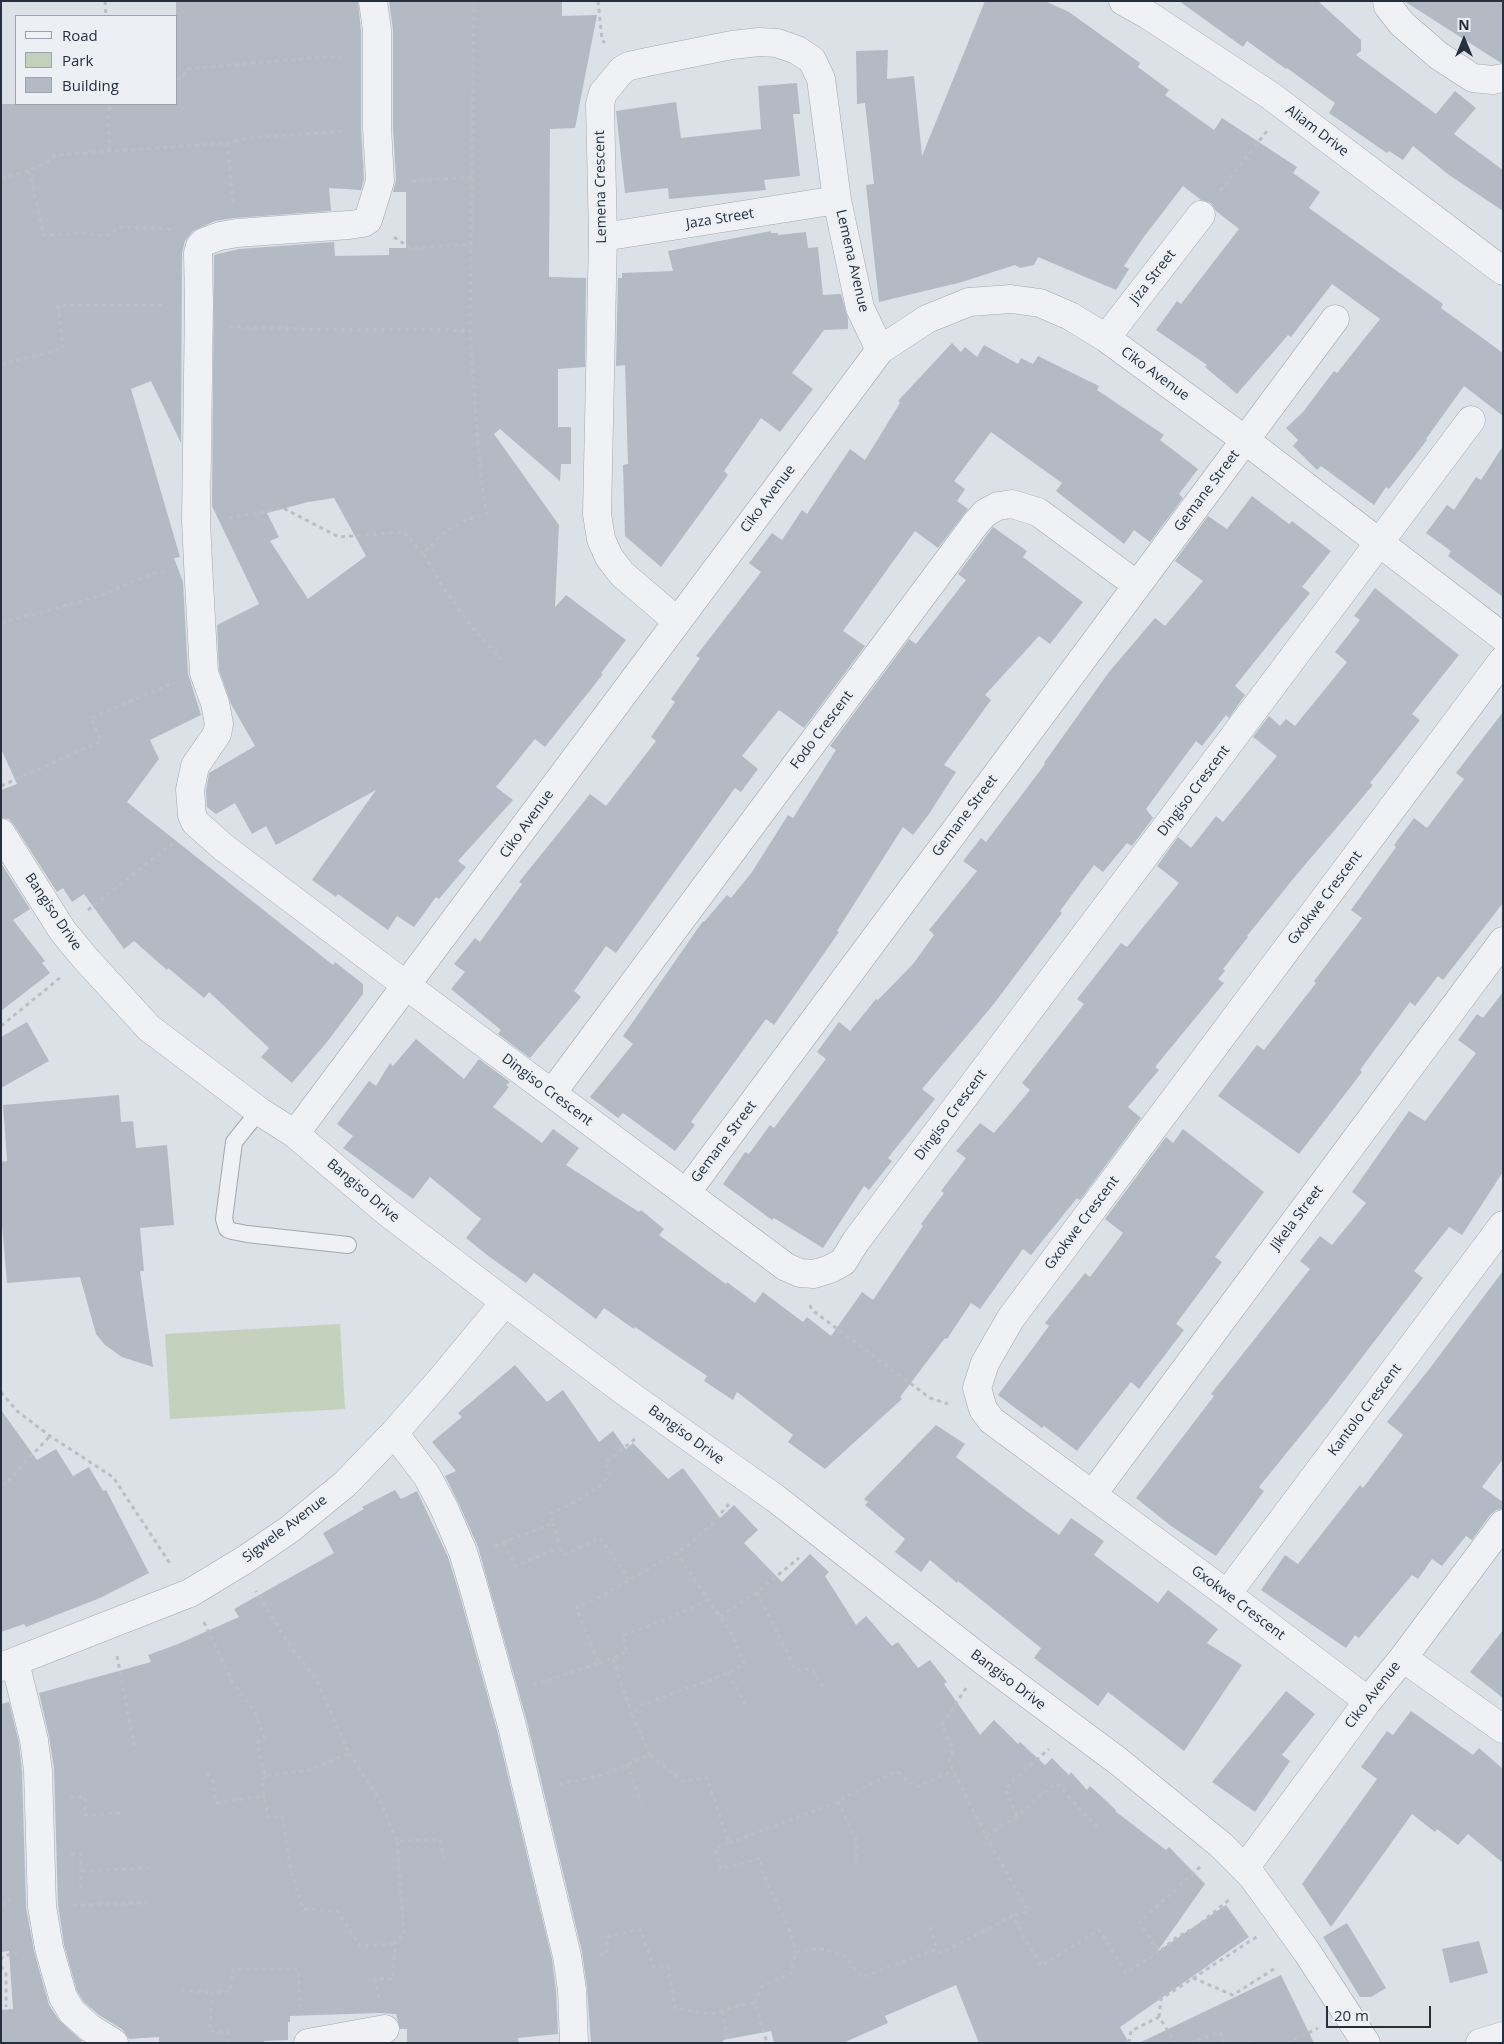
<!DOCTYPE html>
<html>
<head>
<meta charset="utf-8">
<style>
	body { margin:0 }
	#map { position:relative; width:1504px; height:2044px; overflow:hidden; background:#dce1e7; font-family:"Open Sans",sans-serif }
	canvas { display:block }
	.frame { position:absolute; inset:0; border:2px solid #262f3e; pointer-events:none }
	.legend { position:absolute; left:15px; top:15px; width:162px; height:90px; box-sizing:border-box; background:#ecf0f5; border:1px solid #9da3ac; margin:0; padding:6px 9px; list-style:none; font-size:15px; color:#262f3e }
	.legend li { display:flex; align-items:center; gap:10px; height:25px }
	.legend b { width:25px; border:1px solid #9da3ac }
	.north { position:absolute; left:1439px; top:15px; width:50px; height:50px; -webkit-text-stroke:4px #ecf0f5; paint-order:stroke; rotate:0deg; font-size:14px; font-weight:700; line-height:20px; text-align:center; color:#262f3e }
	.north::after { content:''; display:block; margin:auto; width:18px; height:22px; background:#262f3e; clip-path:polygon(50% 0,100% 100%,50% 72%,0 100%) }
	.scale { position:absolute; left:1326px; top:2006px; width:105px; height:22px; box-sizing:border-box; border:2px solid #262f3e; border-top:0; padding-left:6px; font-size:15px; line-height:18px; white-space:nowrap; color:#262f3e; -webkit-text-stroke:4px #ecf0f5; paint-order:stroke }
</style>
</head>
<body>
<div id="map">
<canvas width="1504" height="2044"></canvas>
<div class="frame"></div>
<ul class="legend">
<li><b style="height:6px;background:#eff1f5"></b>Road</li>
<li><b style="height:14px;background:#c3d1bd"></b>Park</li>
<li><b style="height:14px;background:#b4bac4"></b>Building</li>
</ul>
<div class="north">N</div>
<div class="scale">20 m</div>
</div>
<script>
const c = document.querySelector('canvas').getContext('2d');
c.lineJoin = 'round';
function fill(path, color) { c.fillStyle = color; c.fill(path, 'evenodd'); }
const shape = rows => new Path2D(rows.map(r => 'M' + r).join(''));
function strokePath(path, color, width, dash) { c.strokeStyle = color; c.lineWidth = width; c.lineCap = dash ? 'butt' : 'round'; c.setLineDash(dash || []); c.stroke(path); }
function drawText(font, color, halo, rows, align = 'center') {
  c.font = font + ' "Open Sans",sans-serif'; c.lineWidth = 4; c.setLineDash([]); c.textBaseline = 'middle'; c.strokeStyle = halo; c.fillStyle = color; for (const [text, x, y, turn = 0] of rows) {
    c.save(); c.translate(x, y); c.rotate((+turn || 0) * Math.PI / 180); c.textAlign = isNaN(turn) ? turn : align; if (halo) c.strokeText(text, 0, 0); c.fillText(text, 0, 0); c.restore();
  }
}
const green = shape([
	[340,1324,345,1409,170,1419,165,1334]
]);
const building = shape([
	[176,1,358,1,361,31,361,127,364,179,361,190,329,188,331,211,234,218,215,221,193,231,185,241,182,253,181,443,151,381,131,389,180,557,174,558,183,582,188,674,201,715,150,740,159,759,127,802,333,965,335,962,363,984,363,994,327,1042,292,1083,261,1057,269,1048,209,992,204,998,168,968,167,970,134,941,124,949,84,894,72,902,63,888,57,892,14,825,9,819,1,818,1,790,17,784,1,749,1,104,176,104],
	[389,1,562,1,562,16,597,15,575,128,550,129,549,277,586,278,585,367,558,369,558,427,571,427,571,464,561,464,560,481,500,429,494,434,559,525,555,607,566,595,626,640,601,673,603,674,545,747,535,739,496,787,513,800,458,861,466,867,439,899,436,897,414,927,397,916,388,930,338,894,336,897,312,880,376,790,276,845,266,826,252,834,235,803,216,814,207,807,206,791,209,773,255,746,231,704,219,670,217,625,259,604,212,506,214,255,239,249,334,242,335,256,389,255,389,248,406,248,406,192,393,192,396,180,393,127,393,30],
	[334,498,366,556,308,599,270,541,279,537,267,513,308,502],
	[985,1,1045,1,1069,12,1140,63,1138,67,1169,90,1165,95,1214,130,1222,118,1297,167,1293,173,1320,192,1309,208,1443,304,1441,308,1503,353,1503,416,1464,386,1426,439,1427,440,1389,489,1386,487,1374,505,1321,466,1317,470,1293,446,1298,440,1286,428,1303,412,1334,371,1337,373,1380,319,1332,284,1291,337,1288,335,1237,394,1205,367,1207,365,1156,330,1177,301,1181,304,1239,229,1216,211,1211,203,1201,200,1183,186,1143,238,1124,266,1129,269,1116,290,1038,257,1034,265,1020,268,1015,265,962,282,879,302,866,185,874,184,865,103,857,104,856,51,888,50,887,79,914,76,922,156],
	[1179,1,1318,1,1361,40,1361,51,1356,55,1436,114,1455,91,1476,108,1454,134,1503,170,1503,211,1449,175,1413,146,1403,160,1389,151,1387,153,1329,113,1335,103,1287,68,1286,69,1247,41,1243,47],
	[1404,1,1503,1,1503,63,1501,63],
	[797,83,800,114,793,114,800,176,764,180,766,190,669,199,668,188,625,193,616,111,676,102,681,138,761,129,758,86],
	[771,231,771,233,778,233,778,235,806,232,808,248,818,247,823,295,841,294,848,319,848,329,824,330,792,373,813,389,780,432,761,418,724,471,728,475,661,567,625,536,623,465,628,464,625,365,616,366,618,278,622,278,622,273,673,271,668,251],
	[952,343,961,352,965,347,977,357,984,345,1018,364,1021,358,1033,364,1038,356,1099,386,1097,390,1164,435,1160,440,1198,469,1179,494,1183,498,1150,542,1134,530,1124,544,1056,491,1062,483,991,432,954,481,965,489,957,501,968,509,938,548,915,531,843,631,865,646,804,728,779,710,742,756,758,769,741,792,735,788,616,953,606,946,574,991,581,997,530,1058,498,1034,501,1030,451,989,465,972,454,964,475,938,480,942,522,884,519,882,590,794,606,806,656,741,651,737,675,702,671,699,700,658,696,656,761,572,749,563,772,533,782,540,802,510,807,514,850,449,865,460,900,403,898,401],
	[1503,446,1503,597,1448,556,1451,551,1426,533,1447,505,1454,510,1476,477,1481,480],
	[1252,496,1289,524,1292,521,1331,551,1302,587,1310,593,1235,686,1245,695,1229,718,1226,715,1202,746,1196,741,1146,809,1153,818,1132,846,1127,843,1103,872,1094,865,1060,911,1062,913,993,1005,922,1089,935,1099,888,1158,892,1161,869,1190,864,1186,823,1248,774,1218,772,1220,723,1184,745,1152,749,1154,770,1125,774,1128,826,1059,817,1052,839,1022,850,1031,876,999,878,1000,913,964,934,935,929,930,977,871,963,861,981,838,986,842,1045,764,1044,763,1109,672,1155,618,1165,626,1203,581,1175,561,1208,516,1227,529],
	[993,527,1027,551,1023,557,1083,602,1050,644,1039,636,985,695,991,700,944,765,956,772,929,814,913,835,903,827,837,931,839,932,774,1025,766,1019,691,1122,695,1125,675,1151,623,1113,618,1118,590,1097,633,1044,623,1036,703,921,704,922,727,895,731,898,752,872,788,815,793,818,836,750,830,746,909,639,916,644,966,580,958,574],
	[1375,588,1459,655,1412,714,1420,720,1370,783,1373,785,1298,873,1247,936,1248,937,1223,969,1225,971,1218,979,1224,983,1155,1067,1159,1070,1128,1107,1141,1118,1080,1200,1077,1198,1031,1255,1023,1249,980,1309,971,1303,947,1339,945,1338,900,1397,902,1399,825,1469,788,1442,793,1435,737,1392,733,1400,704,1381,707,1376,635,1327,634,1329,604,1308,596,1319,534,1273,526,1283,487,1255,466,1238,481,1219,430,1177,413,1199,343,1148,353,1136,337,1124,369,1081,376,1086,390,1063,393,1066,416,1039,464,1079,479,1059,510,1082,506,1085,509,1087,493,1107,542,1143,553,1129,579,1148,566,1165,639,1212,641,1210,664,1229,659,1235,726,1284,727,1282,755,1303,763,1292,803,1322,807,1317,831,1336,862,1292,873,1300,923,1226,921,1224,944,1193,941,1191,966,1158,956,1151,980,1123,994,1133,1030,1090,1022,1083,1084,1004,1077,999,1121,943,1127,947,1179,883,1157,866,1178,837,1191,848,1216,816,1223,822,1277,756,1253,737,1269,716,1280,726,1286,719,1295,726,1347,662,1335,652,1360,620,1354,616],
	[1503,712,1503,903,1443,980,1438,976,1415,1006,1410,1002,1360,1070,1362,1072,1299,1154,1218,1096,1257,1045,1264,1050,1316,983,1314,981,1362,918,1351,910,1396,847,1394,845,1414,818,1427,828,1464,779,1456,773],
	[1,863,30,909,13,920,45,961,42,963,50,973,1,1011],
	[1503,992,1503,1172,1462,1235,1449,1227,1414,1271,1423,1278,1327,1403,1259,1487,1264,1491,1216,1556,1171,1526,1136,1498,1214,1396,1211,1394,1310,1269,1300,1261,1320,1236,1332,1245,1366,1203,1352,1192,1409,1111,1425,1121,1476,1053,1458,1040,1477,1014,1483,1018],
	[27,1022,49,1061,1,1088,1,1037],
	[119,1095,121,1122,133,1121,136,1148,167,1145,174,1225,140,1228,144,1271,140,1271,153,1367,122,1357,105,1345,96,1334,80,1277,7,1283,1,1213,1,1162,7,1161,3,1105],
	[1183,1129,1264,1192,1215,1257,1222,1262,1176,1324,1184,1330,1139,1389,1131,1382,1077,1451,1044,1426,1042,1428,998,1395,1049,1326,1045,1323,1085,1273,1090,1277,1123,1233,1105,1219,1166,1137,1173,1143],
	[1503,1271,1503,1459,1482,1487,1503,1502,1503,1509,1496,1510,1490,1515,1472,1540,1466,1536,1442,1566,1432,1559,1418,1579,1412,1575,1359,1638,1355,1635,1346,1648,1261,1590,1285,1555,1298,1564,1360,1485,1363,1488,1403,1435,1387,1422,1430,1368],
	[515,1365,547,1402,563,1390,599,1442,613,1431,626,1449,633,1443,668,1479,683,1468,720,1518,734,1505,758,1530,744,1543,782,1582,810,1554,829,1572,825,1576,856,1625,866,1616,892,1646,898,1642,918,1668,930,1660,947,1682,944,1684,980,1735,994,1720,1018,1744,1020,1742,1045,1765,1052,1758,1069,1775,1071,1772,1087,1790,1090,1786,1116,1810,1115,1811,1166,1850,1169,1847,1205,1884,1157,1952,1226,1905,1249,1937,1120,2027,1129,2043,979,2043,956,1985,885,2016,888,2023,843,2043,774,2043,771,2031,723,2040,723,2043,591,2043,587,1988,582,1952,527,1722,478,1547,458,1502,445,1476,456,1471,432,1442,462,1417,458,1413],
	[1,1410,37,1460,56,1449,73,1476,89,1467,103,1491,106,1490,149,1573,100,1598,26,1627,24,1624,1,1632],
	[936,1425,965,1444,956,1457,1025,1510,1059,1535,1071,1518,1104,1541,1094,1555,1158,1603,1168,1590,1218,1629,1207,1643,1242,1665,1184,1751,1108,1692,1098,1706,1034,1658,1041,1648,958,1581,957,1583,930,1560,921,1572,895,1552,905,1539,865,1505,868,1502,864,1499],
	[395,1490,401,1499,417,1491,448,1557,460,1596,497,1730,552,1959,556,1991,558,2034,518,2038,519,2043,407,2043,407,2029,400,2029,396,2014,379,2013,290,2016,290,2022,288,2022,288,2040,264,2041,264,2043,159,2043,159,2037,129,2039,123,2030,99,2015,84,2002,77,1991,64,1945,58,1904,54,1769,49,1736,39,1693,151,1662,148,1655,178,1644,239,1617,234,1609,334,1553,323,1533,364,1509,362,1507],
	[1503,1630,1503,1698,1470,1672],
	[1286,1691,1315,1714,1282,1755,1290,1761,1255,1812,1212,1782],
	[9,1702,19,1743,22,1772,26,1907,34,1951,49,2005,59,2020,82,2041,80,2043,1,2043,1,2010,13,2009,9,1951,1,1952,1,1704],
	[1411,1711,1473,1755,1479,1748,1503,1769,1503,1863,1468,1834,1458,1845,1437,1829,1435,1832,1412,1814,1331,1927,1302,1884,1377,1779,1361,1767,1387,1731,1393,1735],
	[1347,1923,1386,1988,1371,1997,1360,1997,1323,1937],
	[1479,1941,1488,1973,1450,1983,1442,1949],
	[1281,1975,1314,2043,1139,2043]
]);
const path = shape([
	[105,1,106,16],
	[474,1,470,331,478,447,483,494,487,514,463,521,444,533,423,553,443,587,472,627,501,659],
	[598,1,602,40,605,43],
	[176,79,180,79,188,69,323,57,346,58],
	[227,143,233,202],
	[110,151,108,118,110,104],
	[29,171,44,235,86,233,103,236,108,235,119,227,174,229],
	[1,178,29,171,46,163,55,155,227,143,248,138,346,131],
	[412,181,473,177],
	[1220,191,1267,131],
	[394,237,410,248,472,244],
	[229,327,355,330,426,329,470,331],
	[1,364,63,349,58,305,166,305],
	[229,518,283,508,339,537,403,532,423,553],
	[1,623,94,598,155,573,166,571],
	[1,786,101,741,91,718,174,683],
	[88,910,173,843],
	[1,1026,61,977],
	[810,1305,812,1310,930,1398,948,1404],
	[1,1392,17,1411,50,1436,113,1477,171,1565],
	[1,1485,7,1482,50,1436],
	[504,1543,515,1566,560,1548,553,1523],
	[495,1546,553,1523,550,1513,576,1502,601,1485,610,1475,605,1463,635,1439],
	[560,1548,564,1555,600,1538,629,1579],
	[757,1592,796,1670,812,1669,823,1687],
	[720,1617,757,1592,799,1558],
	[204,1622,232,1681,254,1711,264,1737,257,1743,265,1776,310,1770,349,1753,316,1679,293,1650,256,1591],
	[117,1656,135,1751],
	[613,1659,632,1714],
	[599,1663,627,1652,623,1635,667,1619,708,1600],
	[728,1673,745,1704],
	[533,1685,599,1663,576,1608,605,1594,686,1547,712,1524,729,1504],
	[966,1688,942,1725,953,1750,949,1762,986,1836,1017,1816,1056,1783,1098,1828],
	[349,1753,379,1798,397,1841,440,1840,445,1865],
	[650,1755,682,1781,707,1778,729,1843,715,1848,721,1869,760,1858,762,1871,791,1933,796,1952],
	[627,1764,641,1803],
	[207,1773,213,1781,216,1803,265,1796],
	[265,1776,262,1781,268,1817,282,1817,291,1871,303,1909,337,1911,360,1946,395,1944],
	[559,1784,602,1775,650,1755,632,1714,642,1705,728,1673,744,1664,733,1636,676,1552],
	[70,1797,85,1797,85,1815,121,1813],
	[838,1801,857,1842,856,1862],
	[1017,1816,1005,1788,1049,1749],
	[986,1836,1028,1911,1012,1916],
	[729,1843,830,1805,897,1771,916,1787,953,1771],
	[71,1854,81,1854,81,1888],
	[1200,1867,1140,1922,1159,1952,1177,1937,1196,1927,1230,1899],
	[82,1871,149,1868],
	[1,1905,11,1900],
	[73,1905,147,1903],
	[930,1927,937,1949],
	[600,1954,607,1954,607,1937,640,1929,654,1967,668,1966,675,2008,712,2014,740,2005,755,2003,767,2043],
	[1,1960,3,1956,17,1953],
	[1,1966,6,1974,6,2007],
	[1193,1978,1233,1995,1277,1967],
	[181,1990,212,1993],
	[379,1998,375,1979,393,1979,395,1940,404,1934,397,1841],
	[755,2003,762,1986,791,1973,796,1952,819,1948,845,1956,862,1977,937,1949,941,1953,1012,1916,1041,1966,1099,1930,1126,1973,1159,1952],
	[723,2011,727,2043],
	[1159,2017,1161,1999,1258,1936],
	[228,2043,228,2032,210,2031,212,1993,230,1991,233,1969,298,1969,301,2012],
	[1129,2043,1131,2031,1159,2017,1176,2043],
	[1190,2043,1220,2032,1224,2043],
	[1248,2043,1253,2041,1254,2043],
	[1287,2043,1318,2028]
]);
const service = shape([
	[259,1111,234,1142,224,1219,227,1229,232,1231,247,1234,348,1245]
]);
const minor = shape([
	[373,1,377,30,377,127,380,181,368,220,363,223,349,225,237,233,220,236,204,242,200,246,198,253,199,305,196,519,198,564,204,673,215,703,219,724,217,734,195,766,190,790,192,815,195,822,223,847,407,986,786,1267,800,1273,814,1274,830,1269,843,1262,856,1241,1471,420],
	[1387,1,1388,6,1402,24,1439,56,1473,78,1493,80,1503,78],
	[603,237,837,200],
	[1106,338,1201,215],
	[677,621,622,574,609,557,601,539,597,514,603,237,600,104,603,93,622,70,629,66,652,61,732,45,759,42,777,43,797,50,812,60,821,79,837,200,860,308,880,350],
	[1,833,62,930,85,958,149,1028,259,1111,295,1134,387,1212,505,1302,624,1391,775,1498,985,1662,1118,1761,1221,1845,1252,1876,1307,1952,1366,2043],
	[552,1093,976,523,985,513,998,506,1012,504,1038,512,1137,585],
	[295,1134,880,350,927,319,969,302,1011,299,1040,303,1070,316,1106,338,1245,440,1503,637],
	[686,1193,1335,319],
	[394,1433,427,1476,444,1508,463,1552,475,1592,512,1726,567,1956,572,1990,574,2043],
	[1092,1495,1503,941],
	[1227,1594,1503,1225],
	[1403,1658,1503,1729],
	[15,1662,34,1740,38,1771,42,1906,49,1948,63,1997,72,2012,90,2028,114,2043],
	[1,1667,190,1593,246,1559,290,1529,345,1484,394,1433,443,1377,505,1302],
	[1368,1701,1227,1594,991,1420,983,1409,977,1388,985,1363,1011,1318,1503,660],
	[1245,1868,1368,1701,1403,1658,1503,1524],
	[308,2043,385,2029],
	[1480,2043,1503,2036]
]);
const tertiary = shape([
	[1123,1,1148,15,1271,96,1503,271]
]);
const streetNames = [
	["Aliam Drive",1317,131,37],
	["Lemena Crescent",601,187,-91],
	["Jaza Street",720,219,-9],
	["Lemena Avenue",852,261,77],
	["Jiza Street",1153,277,-52],
	["Ciko Avenue",1155,374,36],
	["Gemane Street",1207,491,-53],
	["Ciko Avenue",768,499,-53],
	["Fodo Crescent",822,730,-53],
	["Dingiso Crescent",1194,791,-53],
	["Gemane Street",965,816,-53],
	["Ciko Avenue",527,824,-54],
	["Gxokwe Crescent",1325,898,-53],
	["Bangiso Drive",53,912,56],
	["Dingiso Crescent",547,1090,37],
	["Dingiso Crescent",951,1115,-53],
	["Gemane Street",724,1142,-53],
	["Bangiso Drive",363,1191,40],
	["Jikela Street",1297,1218,-53],
	["Gxokwe Crescent",1082,1223,-53],
	["Kantolo Crescent",1365,1410,-53],
	["Bangiso Drive",686,1435,36],
	["Sigwele Avenue",285,1529,-37],
	["Gxokwe Crescent",1238,1603,37],
	["Bangiso Drive",1008,1680,37],
	["Ciko Avenue",1373,1695,-52]
];
fill(green, '#c3d1bd');
fill(building, '#b4bac4');
strokePath(service, '#a2a8b1', 18);
strokePath(minor, '#a2a8b1', 29);
strokePath(tertiary, '#a2a8b1', 29);
strokePath(path, '#bbbfc5', 3, [4, 4]);
strokePath(service, '#eff1f5', 16);
strokePath(minor, '#eff1f5', 28);
strokePath(tertiary, '#eff1f5', 28);
drawText('14px', '#262f3e', '#ecf0f5', streetNames);
</script>
</body>
</html>
